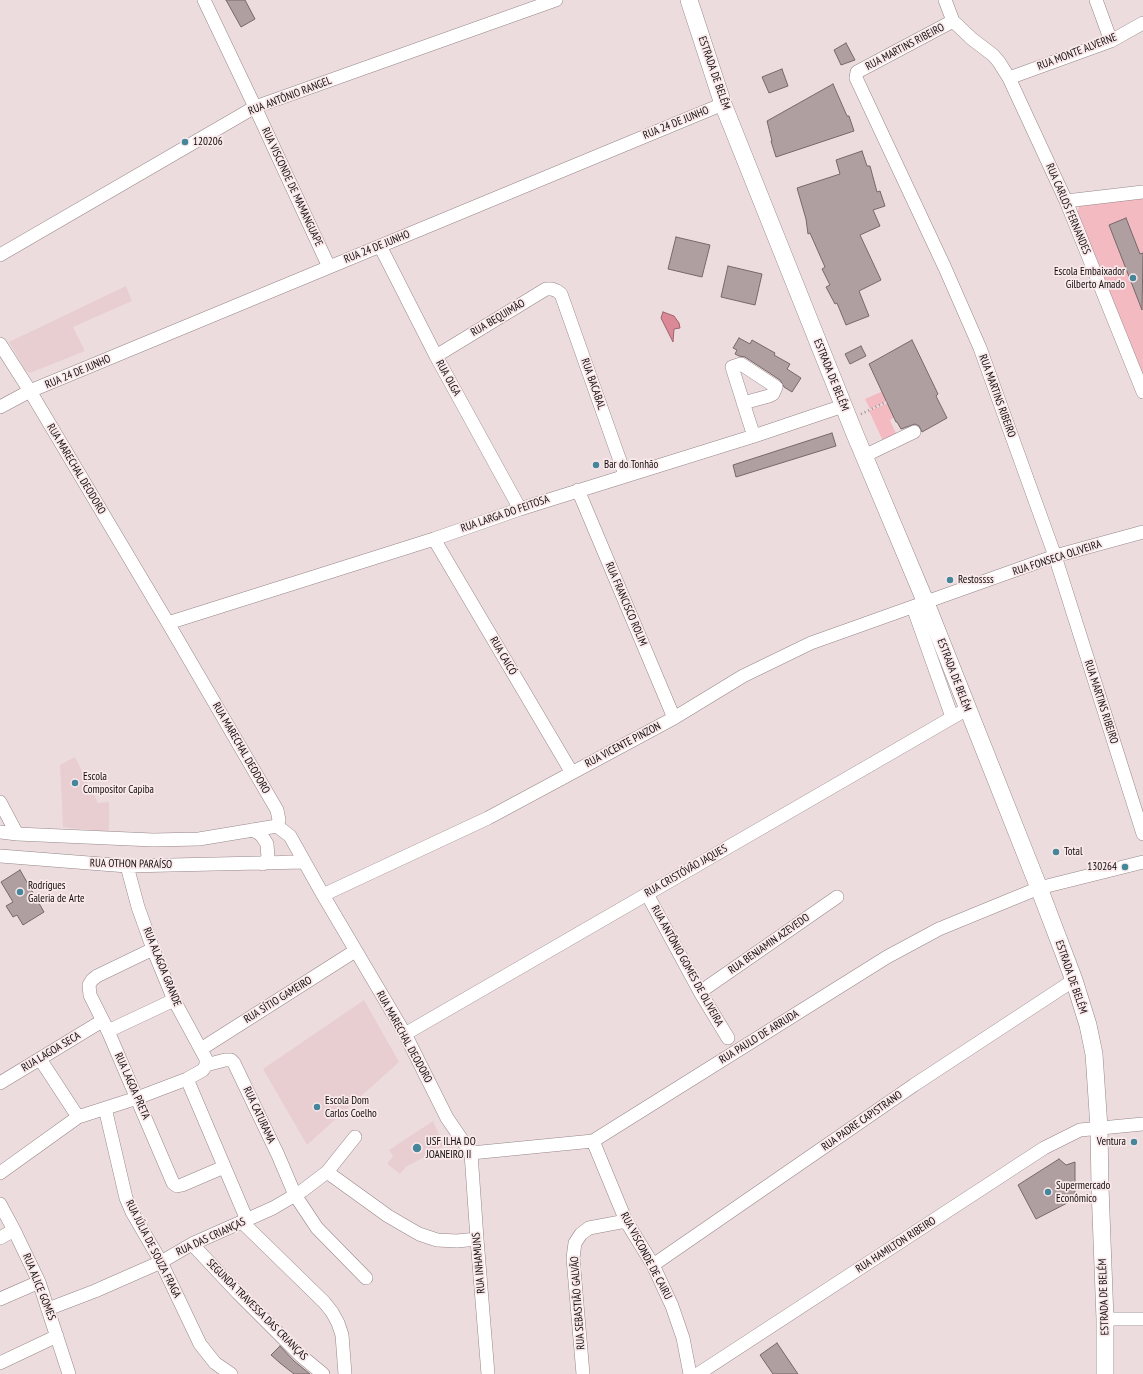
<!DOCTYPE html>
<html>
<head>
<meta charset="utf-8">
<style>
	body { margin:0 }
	canvas { display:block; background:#eddcde }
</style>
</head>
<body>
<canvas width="1143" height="1374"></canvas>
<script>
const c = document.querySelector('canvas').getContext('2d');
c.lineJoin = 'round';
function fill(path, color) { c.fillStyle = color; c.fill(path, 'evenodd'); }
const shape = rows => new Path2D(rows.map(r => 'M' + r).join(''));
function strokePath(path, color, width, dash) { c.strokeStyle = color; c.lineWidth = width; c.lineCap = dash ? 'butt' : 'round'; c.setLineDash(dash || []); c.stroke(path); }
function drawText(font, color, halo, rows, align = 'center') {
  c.font = font + ' "PT Sans Narrow",sans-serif'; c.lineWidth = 3.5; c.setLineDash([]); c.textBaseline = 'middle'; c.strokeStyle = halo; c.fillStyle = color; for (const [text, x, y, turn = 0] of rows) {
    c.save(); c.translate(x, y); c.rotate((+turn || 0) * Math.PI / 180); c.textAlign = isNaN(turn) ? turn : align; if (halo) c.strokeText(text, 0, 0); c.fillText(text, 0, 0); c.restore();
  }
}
const built = shape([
	[126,286,132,301,73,327,85,351,30,373,25,370,9,342],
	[75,757,98,803,109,802,109,832,63,827,60,765],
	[364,1000,399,1062,307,1145,263,1069],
	[433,1121,444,1146,406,1167,400,1174,387,1164,393,1156,389,1150]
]);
const green = shape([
	[1143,197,1143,381,1077,214,1079,207,1083,204],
	[883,391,887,401,870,409,865,399],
	[888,403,895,417,890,420,897,436,884,443,869,411]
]);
const water = shape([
	[663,312,674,316,679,323,680,328,674,329,673,342,661,318,663,312]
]);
const building = shape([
	[226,0,245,0,255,19,241,27,226,0],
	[846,43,855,60,841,65,834,50,846,43],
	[782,69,788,86,769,93,762,77,782,69],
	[833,84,847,116,849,116,854,131,776,157,771,141,772,141,767,121,833,84],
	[862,151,867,166,870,166,877,192,880,191,885,206,873,210,880,226,860,235,881,280,859,291,869,316,846,325,837,303,835,304,826,287,830,285,822,269,825,267,810,233,808,234,806,219,797,188,840,174,836,160,862,151],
	[1126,218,1140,254,1143,253,1142,310,1109,225,1126,218],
	[676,237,710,245,702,277,668,269,676,237],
	[728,266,762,274,755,305,721,297,728,266],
	[739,338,750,344,752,340,775,353,774,355,790,364,787,369,801,378,792,392,784,387,780,380,745,357,739,356,735,354,737,350,733,348,739,338],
	[912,340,938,394,936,396,947,418,922,432,919,426,915,424,901,429,897,422,896,422,869,364,912,340],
	[861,346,866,356,850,364,845,354,861,346],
	[832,433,836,446,736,477,733,465,832,433],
	[20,870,44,912,23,925,17,915,13,917,6,906,13,902,1,882,20,870],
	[1059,1159,1066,1165,1075,1162,1075,1199,1036,1219,1018,1185,1059,1159],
	[777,1343,798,1374,773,1374,760,1355,777,1343],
	[280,1346,294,1361,310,1374,294,1374,280,1363,271,1355,280,1346]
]);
const path = shape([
	[861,414,888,401]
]);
const minor = shape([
	[204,0,255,107,329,267],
	[945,0,953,21,972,39,993,55,999,62,1009,78,1066,201,1143,392],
	[1096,0,1111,41],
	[953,21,857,72,856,78,945,268,980,348,1055,556,1143,834],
	[1009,78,1111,41,1143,23],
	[1066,201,1143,192],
	[380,246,436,356,520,509],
	[0,255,255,107,556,0],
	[0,344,30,391,168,623,277,810,279,820,277,826],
	[436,356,546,289,552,289,557,291,561,294,625,475],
	[743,403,769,396,773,394,776,387,741,364,732,367,749,421,754,436],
	[0,407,30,391,723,104],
	[864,456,914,432],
	[578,490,674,718],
	[434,539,572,773],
	[913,607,952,717],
	[168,623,434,539,520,509,754,436,843,406],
	[0,802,17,834],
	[277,826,290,836,323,895,405,1034,447,1118,471,1153],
	[251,830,257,832,262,836,267,844,268,858,263,864],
	[0,832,17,834,153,840,199,839,277,826],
	[0,856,127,866,304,862],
	[127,866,138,907,153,949,174,1000,206,1059,206,1065],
	[647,894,700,992,728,1038],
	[323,895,488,818,674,718,743,676,811,643,1055,556,1143,532],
	[153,949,97,976,92,980,89,985,90,995,108,1031,173,1183,177,1186,182,1185,224,1167],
	[700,992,837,897],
	[108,1031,174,1000],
	[405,1034,967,709],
	[201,1049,355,951],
	[40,1059,78,1117],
	[206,1065,225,1060,231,1060,234,1063,278,1155,295,1195,317,1228,366,1278],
	[187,1079,247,1220],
	[0,1083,102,1021],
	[105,1108,126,1198,132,1212,161,1262,200,1344,215,1363,231,1374],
	[593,1141,626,1221,653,1265,672,1306,683,1338,690,1374],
	[471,1153,593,1141,887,957,939,929,1039,888,1143,862],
	[471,1153,477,1239,488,1374],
	[327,1172,388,1216,419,1234,437,1240,457,1241,477,1239],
	[0,1173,78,1117,137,1098,187,1079,203,1070,206,1065],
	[0,1204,14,1230,39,1282,69,1374],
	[242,1222,324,1302,332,1312,338,1323,342,1335,345,1374],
	[0,1238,14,1230],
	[192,1244,238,1293,300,1355,323,1374],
	[653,1265,914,1085,1074,980],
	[0,1299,39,1282],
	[48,1309,95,1291,161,1262,192,1244,273,1208,302,1191,327,1172,355,1137],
	[1105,1319,1143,1319],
	[0,1363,57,1336],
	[583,1374,573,1258,575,1243,581,1234,589,1228,626,1221],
	[698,1374,1044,1148,1080,1130,1143,1124]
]);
const major = shape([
	[689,0,723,104,854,432,926,603,1039,888,1074,980,1088,1025,1094,1054,1099,1128,1100,1187,1105,1319,1105,1374]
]);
const markers = [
	[185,142,4,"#46869a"],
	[1133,278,4,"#46869a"],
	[596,465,4,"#46869a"],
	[950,580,4,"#46869a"],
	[75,783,4,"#46869a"],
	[1056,852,4,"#46869a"],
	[1125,867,4,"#46869a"],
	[20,892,4,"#46869a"],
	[317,1107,4,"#46869a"],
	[1134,1142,4,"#46869a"],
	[417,1148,5,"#46869a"],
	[1048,1192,4,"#46869a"]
];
const streetNames = [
	["RUA MARTINS RIBEIRO",905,47,-28],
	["RUA MONTE ALVERNE",1077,52,-21],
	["ESTRADA DE BELÉM",714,73,71],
	["RUA ANTÔNIO RANGEL",290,96,-21],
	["RUA 24 DE JUNHO",676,123,-22],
	["RUA VISCONDE DE MAMANGUAPE",292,187,65],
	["RUA CARLOS FERNANDES",1068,209,67],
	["RUA 24 DE JUNHO",377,247,-22],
	["RUA BEQUIMÃO",498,318,-31],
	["RUA 24 DE JUNHO",78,372,-23],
	["ESTRADA DE BELÉM",831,375,68],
	["RUA OLGA",448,378,61],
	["RUA BACABAL",593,384,71],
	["RUA MARTINS RIBEIRO",997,396,70],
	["RUA MARECHAL DEODORO",76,469,59],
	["RUA LARGA DO FEITOSA",505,514,-19],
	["RUA FONSECA OLIVEIRA",1057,558,-18],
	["RUA FRANCISCO ROLIM",626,604,67],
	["RUA CAICÓ",503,656,60],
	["ESTRADA DE BELÉM",954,675,69],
	["RUA MARTINS RIBEIRO",1101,702,72],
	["RUA VICENTE PINZON",623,745,-28],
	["RUA MARECHAL DEODORO",241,748,60],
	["RUA OTHON PARAÍSO",131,864,1],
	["RUA CRISTÓVÃO JAQUES",686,871,-30],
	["RUA BENJAMIN AZEVEDO",769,944,-35],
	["RUA ANTÔNIO GOMES DE OLIVEIRA",687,966,61],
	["RUA ALAGOA GRANDE",162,967,68],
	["ESTRADA DE BELÉM",1071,977,71],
	["RUA SÍTIO GAMEIRO",278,1000,-32],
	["RUA MARECHAL DEODORO",404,1037,61],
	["RUA PAULO DE ARRUDA",759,1037,-32],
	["RUA LAGOA SECA",51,1052,-31],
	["RUA LAGOA PRETA",132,1086,66],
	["RUA CATURAMA",259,1115,65],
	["RUA PADRE CAPISTRANO",862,1121,-35],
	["RUA DAS CRIANÇAS",211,1237,-25],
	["RUA HAMILTON RIBEIRO",896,1245,-33],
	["RUA JÚLIA DE SOUZA FRAGA",153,1249,63],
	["RUA VISCONDE DE CAIRU",646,1256,62],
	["RUA INHAMUNS",479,1263,-95],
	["RUA ALICE GOMES",39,1287,68],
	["ESTRADA DE BELÉM",1104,1297,-92],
	["RUA SEBASTIÃO GALVÃO",578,1303,-94],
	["SEGUNDA TRAVESSA DAS CRIANÇAS",257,1310,45]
];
const poiNames = [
	["120206",193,142],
	["Escola Embaixador",1125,272,"right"],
	["Gilberto Amado",1125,285,"right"],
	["Bar do Tonhão",604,465],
	["Restossss",958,580],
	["Escola",83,777],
	["Compositor Capiba",83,790],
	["Total",1064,852],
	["130264",1117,867,"right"],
	["Rodrigues",28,886],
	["Galeria de Arte",28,899],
	["Escola Dom",325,1101],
	["Carlos Coelho",325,1114],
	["USF ILHA DO",426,1142],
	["JOANEIRO II",426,1155],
	["Ventura",1126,1142,"right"],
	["Supermercado",1056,1186],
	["Econômico",1056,1199]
];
fill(built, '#e8ced1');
fill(green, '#f3bac2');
fill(water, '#db8996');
strokePath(water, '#9e646d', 1);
fill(building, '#af9fa1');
strokePath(building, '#766869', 1);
strokePath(minor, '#968688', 14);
strokePath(major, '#968688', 18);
strokePath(path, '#9d9092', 2.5, [1, 3]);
strokePath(minor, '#fff', 13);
strokePath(major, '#fff', 17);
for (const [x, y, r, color] of markers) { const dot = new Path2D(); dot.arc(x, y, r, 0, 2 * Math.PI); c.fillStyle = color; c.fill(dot); strokePath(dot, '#fae9eb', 1.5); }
drawText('11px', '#110c0c', '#fae9eb', streetNames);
drawText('11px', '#110c0c', '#fae9eb', poiNames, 'left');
</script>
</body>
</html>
